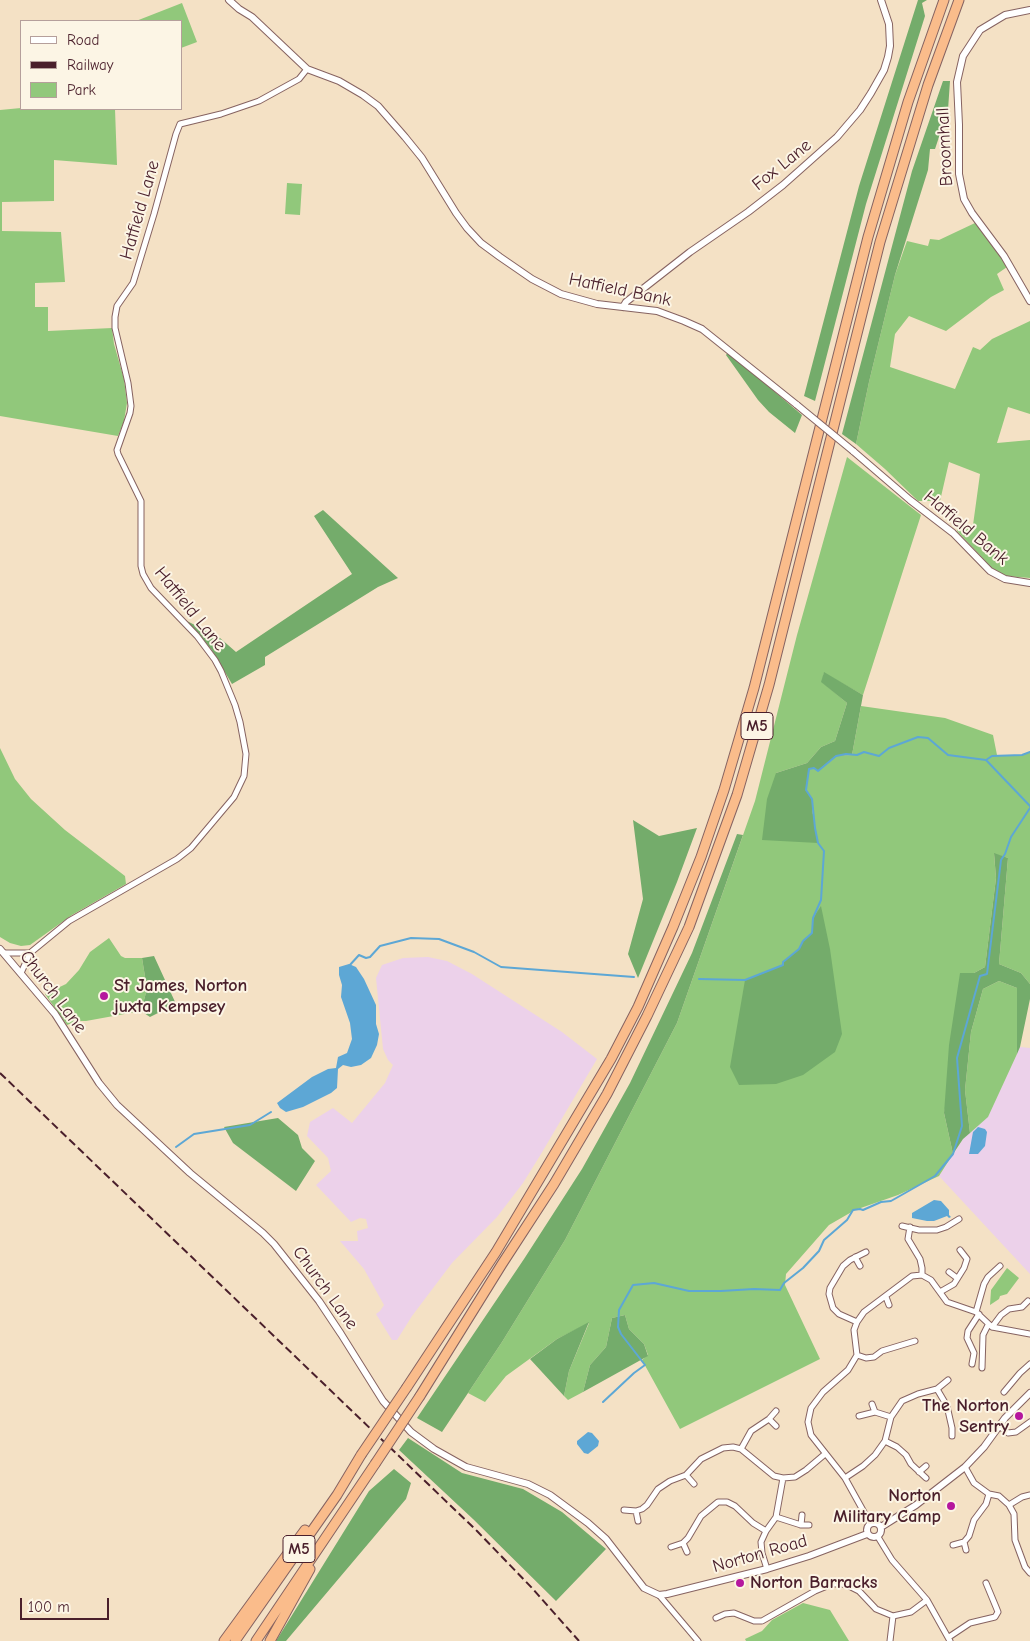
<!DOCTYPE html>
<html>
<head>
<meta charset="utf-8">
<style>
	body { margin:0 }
	#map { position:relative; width:1030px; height:1641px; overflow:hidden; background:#f4e1c5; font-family:"Comic Neue",sans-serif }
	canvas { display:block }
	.legend { position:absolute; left:20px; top:20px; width:162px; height:90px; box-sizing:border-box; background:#fcf5e5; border:1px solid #b59f9b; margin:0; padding:6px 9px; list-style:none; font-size:15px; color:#4a1f2b }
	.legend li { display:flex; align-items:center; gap:10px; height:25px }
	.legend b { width:25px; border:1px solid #b59f9b }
	.scale { position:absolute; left:20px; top:1598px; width:89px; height:22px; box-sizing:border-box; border:2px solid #4a1f2b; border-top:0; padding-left:6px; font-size:15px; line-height:18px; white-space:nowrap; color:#4a1f2b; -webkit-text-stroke:4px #fcf5e5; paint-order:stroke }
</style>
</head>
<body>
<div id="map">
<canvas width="1030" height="1641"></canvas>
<ul class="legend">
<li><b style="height:6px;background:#fff"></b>Road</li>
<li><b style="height:6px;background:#4a1f2b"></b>Railway</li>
<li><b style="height:14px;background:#91c87b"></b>Park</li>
</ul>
<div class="scale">100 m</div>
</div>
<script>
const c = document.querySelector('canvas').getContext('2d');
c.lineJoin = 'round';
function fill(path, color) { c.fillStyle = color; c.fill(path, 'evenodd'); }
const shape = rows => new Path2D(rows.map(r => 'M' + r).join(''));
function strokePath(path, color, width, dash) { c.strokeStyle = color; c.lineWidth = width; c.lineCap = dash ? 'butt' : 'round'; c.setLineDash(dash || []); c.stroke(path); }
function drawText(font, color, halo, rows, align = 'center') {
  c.font = font + ' "Comic Neue",sans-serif'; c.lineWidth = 4; c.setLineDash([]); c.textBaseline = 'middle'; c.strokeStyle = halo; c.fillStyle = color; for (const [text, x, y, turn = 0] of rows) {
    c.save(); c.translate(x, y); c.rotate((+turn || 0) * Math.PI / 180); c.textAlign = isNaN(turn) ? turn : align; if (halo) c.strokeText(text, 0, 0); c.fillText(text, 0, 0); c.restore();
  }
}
const built = shape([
	[428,957,447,961,472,974,562,1032,597,1059,541,1154,523,1183,497,1217,452,1263,412,1316,397,1340,392,1340,376,1314,380,1311,384,1305,364,1269,340,1241,358,1241,357,1231,368,1228,366,1219,360,1218,351,1222,316,1185,331,1171,328,1158,307,1136,310,1122,333,1108,352,1123,385,1083,393,1065,388,1060,383,1049,376,978,382,965,403,958],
	[1020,1047,1030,1048,1030,1274,939,1176,963,1139,988,1116]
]);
const green = shape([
	[182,3,197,42,181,48,181,21,136,21],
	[21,108,78,109,80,110,85,109,115,109,117,165,54,160,54,201,2,202,2,231,61,232,65,282,35,283,35,307,48,307,48,331,112,328,114,344,124,379,127,403,124,421,118,436,0,416,0,110],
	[287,183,302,184,300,215,285,214],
	[975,223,996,249,1007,267,997,274,1004,290,991,297,946,331,909,316,895,334,890,367,955,389,973,347,980,350,992,339,1030,321,1030,414,1008,407,997,443,1030,440,1030,578,1006,576,993,569,957,531,957,524,973,525,980,474,949,462,940,501,918,501,885,469,856,444,869,382,895,275,907,241,928,246,930,239,939,240],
	[847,457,921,515,863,695,824,673,822,682,847,703,835,741,821,747,807,763,776,773,818,843,812,809,812,799,806,790,809,769,831,761,836,756,852,755,861,706,945,718,993,735,997,755,1022,755,1030,752,1030,984,1021,973,999,964,1008,858,994,854,996,878,985,967,974,973,944,1113,953,1154,939,1176,898,1195,855,1210,829,1225,786,1274,785,1285,820,1359,680,1429,642,1360,648,1355,644,1344,629,1329,625,1315,612,1318,606,1347,590,1365,583,1392,568,1400,564,1396,569,1371,589,1323,557,1339,506,1376,485,1402,468,1393,502,1342,565,1240,677,1023,755,801,797,635],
	[0,748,15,779,31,799,65,830,125,876,126,884,72,915,30,945,21,946,10,943,0,937],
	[109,938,121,956,125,958,142,958,147,989,141,1011,86,1021,77,1021,67,1025,45,994,66,984,79,970,90,952],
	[999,981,1017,988,1017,1054,988,1117,970,1133,965,1090,971,1032,983,989],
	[1007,1268,1019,1278,1007,1294,1000,1296,999,1299,990,1305,991,1290],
	[803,1603,830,1610,849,1641,746,1641,745,1639,762,1631,772,1620]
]);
const forest = shape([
	[918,0,927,0,922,3,925,16,866,204,815,401,804,396,859,186],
	[943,81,950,81,948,110,935,149,930,149,928,170,895,275,869,382,856,444,842,434,912,171],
	[728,352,802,415,795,433,769,412,758,400,726,355],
	[323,510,398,578,378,587,265,657,265,665,232,684,211,649,187,621,220,638,236,652,352,574,314,516],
	[824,672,863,695,852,755,836,756,818,771,814,768,809,769,806,790,812,799,812,809,818,843,762,840,767,799,776,773,807,763,821,747,835,741,847,703,821,682],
	[633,820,659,836,697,828,677,882,638,978,628,954,643,899],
	[737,834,743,835,677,1023,565,1240,502,1342,442,1432,417,1418,524,1259,582,1169,630,1083,692,953],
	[994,853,1008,858,999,964,1021,973,1030,984,1030,999,1020,1047,1017,1054,1017,988,999,981,983,989,971,1032,965,1090,970,1133,963,1139,953,1154,944,1113,949,1045,960,973,974,973,985,967,996,878],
	[821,906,830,949,842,1034,835,1052,803,1075,776,1084,739,1085,730,1067,745,980,783,965,783,962,799,949,803,941,812,933,813,918],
	[154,956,176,1004,150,1017,141,1011,147,989,142,958],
	[278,1118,298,1135,302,1148,315,1161,296,1191,233,1143,224,1127],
	[625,1315,629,1329,644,1344,648,1356,583,1392,590,1365,606,1347,612,1318],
	[589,1322,569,1371,564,1396,530,1359,557,1339],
	[408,1438,462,1473,523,1489,562,1512,606,1549,556,1601,473,1519,399,1450],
	[394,1469,411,1483,406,1499,286,1641,276,1641,369,1491]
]);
const water = shape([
	[349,964,356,967,364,979,376,1005,376,1024,379,1034,377,1045,371,1058,361,1065,351,1067,343,1065,338,1069,337,1088,331,1093,303,1107,286,1112,280,1108,277,1103,312,1077,328,1069,336,1068,338,1057,347,1053,352,1039,350,1023,341,997,342,985,339,975,339,967],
	[978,1127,985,1129,987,1132,985,1146,978,1154,969,1154,973,1132],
	[934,1200,941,1201,949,1210,949,1215,951,1217,949,1218,947,1216,934,1221,927,1221,912,1218,912,1213],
	[588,1432,592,1433,599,1441,598,1446,588,1454,584,1453,577,1444,577,1441]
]);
const stream = shape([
	[986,760,1030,806],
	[349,966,359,955,366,958,370,957,380,946,411,938,439,939,474,952,501,967,634,977],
	[699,979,745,980,783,965,783,962,799,949,803,941,812,933,813,918,821,900,824,851,818,843,815,828,812,799,806,790,809,769,814,768,818,771,836,756,846,754,857,755,864,752,879,756,889,748,918,737,928,738,948,755,986,760,992,756,1022,755,1030,752],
	[176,1147,194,1134,250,1125,271,1112],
	[603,1402,634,1373,645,1365,621,1334,618,1327,619,1310,633,1285,654,1283,689,1291,721,1291,754,1289,780,1290,784,1283,803,1268,819,1251,824,1240,847,1220,853,1210,860,1209,863,1210,881,1202,891,1201,935,1176,953,1154,962,1126,957,1058,980,976,987,974,1001,860,1005,854,1011,837,1030,808]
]);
const minor = shape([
	[4,953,30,953],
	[21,973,30,953,69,921,177,859,191,848,234,797,244,776,246,754,240,722,235,705,221,671,215,660,197,636,151,588,143,574,141,566,141,501,118,454,117,450,130,413,131,406,128,383,115,328,115,317,117,306,133,283,154,214,176,134,180,124,221,114,259,101,299,79,307,69],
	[902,1226,919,1230,937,1230,946,1227,959,1219],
	[910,1227,908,1239,920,1259,922,1268,922,1275],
	[855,1257,860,1266],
	[949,1272,957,1278],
	[940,1292,954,1284,964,1268,967,1259,960,1250],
	[886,1297,889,1305],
	[976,1312,984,1284,988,1277,1000,1266],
	[857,1322,839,1314,833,1308,829,1294,830,1288,843,1266,850,1260,866,1252],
	[992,1327,1001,1315,1009,1309,1022,1307,1028,1301],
	[857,1355,854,1330,857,1322,864,1312,912,1276,922,1275,931,1280,947,1302,976,1312,992,1327,1030,1334],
	[972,1364,974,1353,967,1338,968,1331,979,1314],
	[982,1368,983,1335,988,1325],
	[937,1389,947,1406,952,1428,952,1436],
	[1004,1392,1020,1373,1030,1364],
	[872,1404,875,1412],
	[859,1416,875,1412,891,1417],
	[769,1419,776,1426],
	[999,1426,1008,1433,1016,1432,1030,1422],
	[885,1441,897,1447,906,1455,911,1464,926,1478],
	[741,1449,751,1431,769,1419,776,1411],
	[965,1467,974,1483,989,1494,999,1496,1009,1505,1014,1514,1015,1540,1025,1567,1030,1573],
	[919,1472,926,1466],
	[686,1475,694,1484],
	[845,1478,863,1466,875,1455,885,1441,891,1417,902,1401,918,1394,937,1389,948,1380],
	[1009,1505,1022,1497,1030,1495],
	[624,1510,636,1511,642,1509,647,1505,658,1489,670,1481,686,1475,701,1459,723,1448,733,1447,741,1449,774,1476,783,1478,795,1477,806,1470,825,1454],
	[636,1511,638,1521],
	[776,1517,801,1525,809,1525],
	[870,1523,845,1478,811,1435,808,1422,811,1408,823,1392,848,1370,857,1355,866,1358,874,1357,882,1351,915,1341],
	[801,1525,802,1515],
	[878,1537,892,1560,927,1600,950,1641],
	[964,1542,966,1550],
	[683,1543,687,1552],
	[953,1545,964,1542,969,1536,974,1520,986,1504,989,1494],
	[671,1547,683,1543,688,1538,701,1516,718,1502,727,1502,735,1506,753,1523,766,1531],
	[767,1569,762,1553,761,1542,766,1531,776,1517,783,1478],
	[659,1595,698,1641],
	[716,1618,725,1614,734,1613,754,1621,762,1621,815,1591,832,1584,842,1584,851,1587,859,1591,876,1609,893,1616,911,1612,927,1600],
	[949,1637,970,1623,995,1617,998,1612,996,1607,986,1583],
	[890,1641,893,1616]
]);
const tertiary = shape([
	[229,0,239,9,252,17,307,69,339,81,363,95,378,106,405,137,422,158,456,213,467,228,481,243,500,257,532,279,561,294,597,304,657,311,684,321,702,329,797,405],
	[1030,10,1005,15,980,30,963,56,957,82,959,125,959,174,964,199,972,213,1004,256,1030,301],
	[623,307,626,302,690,252,748,212,783,185,837,137,860,110,871,93,884,70,888,57,890,46,889,24,881,0],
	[853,451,910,500,953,533,990,571,1005,579,1030,583],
	[0,949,55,1014,99,1083,117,1105,190,1173,263,1233,274,1244,319,1301,341,1334,383,1401,411,1432,434,1449,466,1467,528,1484,550,1495,588,1523,606,1539,644,1588,659,1595,667,1594,767,1569,809,1556,867,1534],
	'867 1530a7 7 0 1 1 14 0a7 7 0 1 1-14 0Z',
	[881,1527,916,1505,965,1467,984,1447,1005,1418,1030,1393]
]);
const motorway = shape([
	[407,1387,496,1252,611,1059,638,1007,673,927,701,857,724,790,754,688,868,237,908,102,944,0],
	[420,1396,502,1264,554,1184,607,1094,647,1016,689,927,737,795,769,685,880,242,928,85,959,0],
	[224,1641,305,1530],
	[235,1641,337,1495,361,1455],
	[256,1641,375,1464],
	[270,1641,310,1569]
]);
const rail = shape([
	[0,1073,477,1531,532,1588,579,1641]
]);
const tertiaryBridge = shape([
	[797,405,853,451]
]);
const motorwayBridge = shape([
	[361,1455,407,1387],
	[375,1464,420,1396]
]);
const markers = [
	[104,996,5,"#b5179e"],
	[1019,1416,5,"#b5179e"],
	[951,1506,5,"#b5179e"],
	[740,1583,5,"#b5179e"]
];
const shields = [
	[757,726,32],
	[299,1549,32]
];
const shieldNames = [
	["M5",757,726],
	["M5",299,1549]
];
const streetNames = [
	["Broomhall",945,147,-93],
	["Fox Lane",782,165,-39],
	["Hatfield Lane",140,210,-74],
	["Hatfield Bank",620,290,12],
	["Hatfield Bank",966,528,40],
	["Hatfield Lane",190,609,51],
	["Church Lane",53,992,53],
	["Church Lane",325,1288,54],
	["Norton Road",760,1554,-16]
];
const poiNames = [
	["St James, Norton",114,986],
	["juxta Kempsey",114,1007],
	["The Norton",1009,1406,"right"],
	["Sentry",1009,1427,"right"],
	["Norton",941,1496,"right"],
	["Military Camp",941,1517,"right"],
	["Norton Barracks",750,1583]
];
fill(built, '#ecd1ea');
fill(green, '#91c87b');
fill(forest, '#74ac6b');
fill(water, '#5da7d5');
strokePath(stream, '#5da7d5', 2);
strokePath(minor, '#866361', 7);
strokePath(tertiary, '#866361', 8);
strokePath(motorway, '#866361', 11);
strokePath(minor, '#fff', 5);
strokePath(tertiary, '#fff', 6);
strokePath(motorway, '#fabc8b', 9);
strokePath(rail, '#4a1f2b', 2, [8, 4]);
strokePath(tertiaryBridge, '#866361', 8, []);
strokePath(motorwayBridge, '#866361', 11, []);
strokePath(tertiaryBridge, '#fff', 6);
strokePath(motorwayBridge, '#fabc8b', 9);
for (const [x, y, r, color] of markers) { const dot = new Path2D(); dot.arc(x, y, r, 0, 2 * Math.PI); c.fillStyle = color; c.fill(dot); strokePath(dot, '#fcf5e5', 2); }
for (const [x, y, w] of shields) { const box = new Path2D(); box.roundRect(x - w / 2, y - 13.5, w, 27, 4); c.fillStyle = '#fcf5e5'; c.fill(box); strokePath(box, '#4a1f2b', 1); }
drawText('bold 16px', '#4a1f2b', null, shieldNames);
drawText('18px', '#4a1f2b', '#fcf5e5', streetNames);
drawText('bold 18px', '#4a1f2b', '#fcf5e5', poiNames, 'left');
</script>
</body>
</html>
